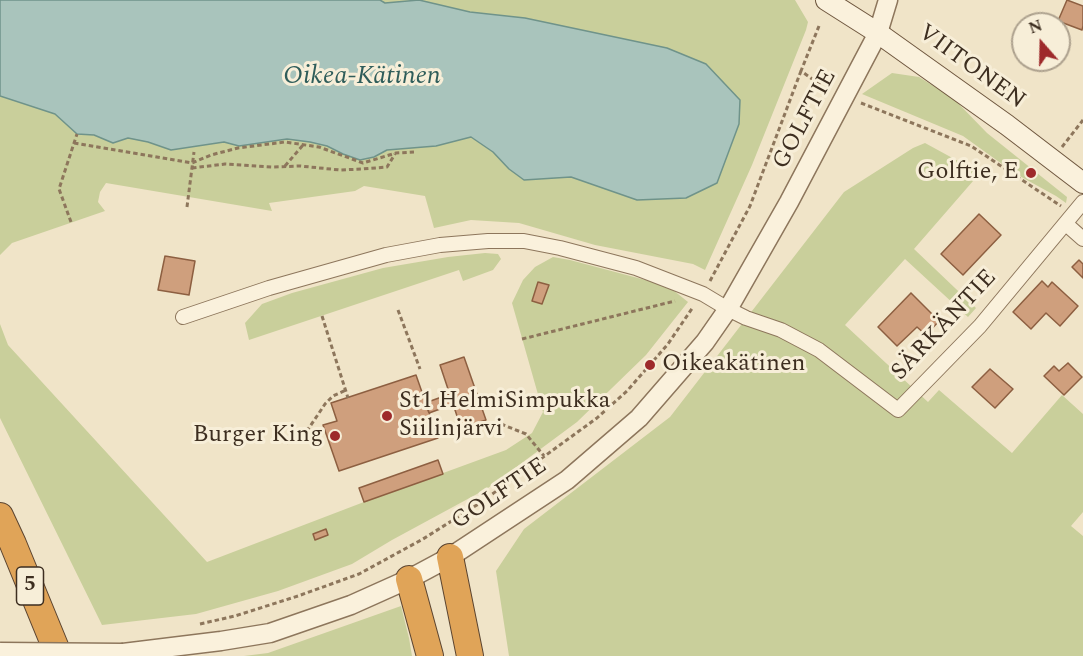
<!DOCTYPE html>
<html>
<head>
<meta charset="utf-8">
<style>
	body { margin:0 }
	#map { position:relative; width:1083px; height:656px; overflow:hidden; background:#f0e4c8; font-family:Spectral,serif }
	canvas { display:block }
	.north { position:absolute; left:1011px; top:12px; width:60px; height:60px; box-sizing:border-box; background:#f7eed8; border:2px solid #ada18e; border-radius:50%; rotate:340deg; font-size:16px; font-weight:700; line-height:24px; text-align:center; color:#3d2e20 }
	.north::after { content:''; display:block; margin:auto; width:21px; height:27px; background:#9e2a2b; clip-path:polygon(50% 0,100% 100%,50% 72%,0 100%) }
</style>
</head>
<body>
<div id="map">
<canvas width="1083" height="656"></canvas>
<div class="north">N</div>
</div>
<script>
const c = document.querySelector('canvas').getContext('2d');
c.lineJoin = 'round';
function fill(path, color) { c.fillStyle = color; c.fill(path, 'evenodd'); }
const shape = rows => new Path2D(rows.map(r => 'M' + r).join(''));
function strokePath(path, color, width, dash) { c.strokeStyle = color; c.lineWidth = width; c.lineCap = dash ? 'butt' : 'round'; c.setLineDash(dash || []); c.stroke(path); }
function drawText(font, color, halo, rows, align = 'center') {
  c.font = font + ' Spectral,serif'; c.lineWidth = 6; c.setLineDash([]); c.textBaseline = 'middle'; c.strokeStyle = halo; c.fillStyle = color; for (const [text, x, y, turn = 0] of rows) {
    c.save(); c.translate(x, y); c.rotate((+turn || 0) * Math.PI / 180); c.textAlign = isNaN(turn) ? turn : align; if (halo) c.strokeText(text, 0, 0); c.fillText(text, 0, 0); c.restore();
  }
}
const green = shape([
	[380,0,795,0,808,22,806,30,752,165,705,270,693,264,595,245,519,223,471,220,434,228,425,196,364,186,355,191,269,203,272,211,106,183,100,192,98,202,105,211,12,243,0,255,0,96,55,114,77,134,93,135,113,143,128,138,148,142,171,150,224,142,239,146,287,139,310,142,328,146,343,154,385,4],
	[892,73,919,77,953,98,987,133,1067,197,1066,203,1056,196,1016,174,963,136,862,94],
	[925,143,980,173,914,249,976,308,968,317,905,259,845,325,928,402,939,390,1012,453,1062,395,1083,414,1083,512,1071,526,1083,536,1083,656,509,656,496,571,524,529,670,417,844,192,913,148],
	[485,253,498,254,501,259,493,270,463,281,459,270,249,340,245,323,262,304,292,293,383,268,448,257],
	[553,257,570,260,668,286,688,302,646,355,577,422,488,488,392,540,352,564,278,591,196,614,102,625,0,418,0,324,8,345,207,562,364,502,506,450,532,433,543,412,512,303,523,280,535,267],
	[401,606,409,638,412,656,244,656,268,653]
]);
const water = shape([
	[0,0,380,0,385,3,419,0,470,12,525,18,667,48,706,64,740,100,739,124,717,183,686,198,637,200,571,177,524,180,509,169,493,152,471,137,436,146,387,150,374,157,360,160,343,154,327,146,310,142,287,139,239,146,224,142,171,150,148,142,128,138,113,143,94,135,77,134,55,114,0,96,0,0]
]);
const building = shape([
	[1067,0,1083,6,1083,26,1082,30,1058,21,1067,0],
	[979,214,1001,235,963,275,941,254,979,214],
	[165,256,195,261,189,295,158,290,165,256],
	[1079,260,1083,264,1083,278,1072,267,1079,260],
	[1042,281,1048,287,1052,282,1078,306,1060,326,1046,313,1031,329,1013,312,1042,281],
	[538,282,549,285,542,304,532,301,538,282],
	[911,293,939,321,926,335,917,327,897,346,878,327,911,293],
	[464,357,486,420,461,428,440,365,464,357],
	[1068,363,1082,377,1064,395,1044,376,1054,366,1059,371,1068,363],
	[990,369,1013,389,995,408,972,387,990,369],
	[416,375,438,438,339,471,323,425,337,421,331,403,416,375],
	[450,394,454,404,429,413,425,403,450,394],
	[438,460,443,474,364,502,359,488,438,460],
	[326,529,328,535,315,540,313,534,326,529]
]);
const path = shape([
	[819,26,801,71,822,86],
	[861,103,971,146,1061,206],
	[74,143,192,163,211,155,238,148,285,142,319,147,363,163,396,153,414,152],
	[1062,147,1083,120],
	[285,166,303,145],
	[192,168,225,164,272,167,300,166,340,170,362,169,387,167,395,154],
	[187,207,194,152],
	[71,222,59,189,77,134],
	[710,281,750,206,801,71],
	[398,310,420,369],
	[322,316,348,398],
	[522,339,675,301],
	[501,424,526,434,544,456],
	[287,443,309,428,325,404,333,396,346,390],
	[200,624,235,616,298,596,359,574,423,539,480,503,597,418,627,391,668,344,693,307]
]);
const minor = shape([
	[1066,224,1083,239],
	[183,317,269,288,386,255,440,245,488,241,524,241,560,248,636,268,703,294,728,309,746,318,781,330,819,350,898,410,980,326,1083,202]
]);
const tertiary = shape([
	[123,653,221,641,270,633,351,605,409,579,450,557,567,480,639,418,705,342,728,309,789,202,878,33,888,0]
]);
const secondary = shape([
	[826,0,878,33,1007,125,1083,183]
]);
const motorway = shape([
	[0,516,13,544,59,656],
	[450,557,470,656],
	[409,579,430,656]
]);
const tertiaryBridge = shape([
	[0,652,123,653]
]);
const markers = [
	[1031,173,6,"#9e2a2b"],
	[650,365,6,"#9e2a2b"],
	[387,416,6,"#9e2a2b"],
	[335,436,6,"#9e2a2b"]
];
const shields = [
	[30,586,27]
];
const shieldNames = [
	["5",30,586]
];
const streetNames = [
	["VIITONEN",971,68,36],
	["GOLFTIE",806,120,-62],
	["SÄRKÄNTIE",945,326,-47],
	["GOLFTIE",500,495,-34]
];
const poiNames = [
	["Golftie, E",1019,173],
	["Oikeakätinen",662,365,"left"],
	["St1 HelmiSimpukka",399,402,"left"],
	["Siilinjärvi",399,430,"left"],
	["Burger King",323,436]
];
const waterNames = [
	["Oikea-Kätinen",362,78]
];
fill(green, '#c9cf9b');
fill(water, '#a9c4bc');
strokePath(water, '#6f938a', 1.5);
fill(building, '#cf9f7d');
strokePath(building, '#8d5f41', 1.5);
strokePath(minor, '#8d765c', 16);
strokePath(tertiary, '#8d765c', 21);
strokePath(secondary, '#6f573f', 22);
strokePath(motorway, '#5b4430', 28);
strokePath(path, '#8d765c', 3, [4.5, 3]);
strokePath(minor, '#faf1dc', 14);
strokePath(tertiary, '#faf1dc', 18);
strokePath(secondary, '#faf1dc', 20);
strokePath(motorway, '#e0a458', 26);
strokePath(tertiaryBridge, '#8d765c', 21, []);
strokePath(tertiaryBridge, '#faf1dc', 18);
for (const [x, y, r, color] of markers) { const dot = new Path2D(); dot.arc(x, y, r, 0, 2 * Math.PI); c.fillStyle = color; c.fill(dot); strokePath(dot, '#f7eed8', 2); }
for (const [x, y, w] of shields) { const box = new Path2D(); box.roundRect(x - w / 2, y - 19, w, 38, 4.5); c.fillStyle = '#f7eed8'; c.fill(box); strokePath(box, '#3d2e20', 1.5); }
drawText('bold 22px', '#3d2e20', null, shieldNames);
drawText('24px', '#3d2e20', '#f7eed8', streetNames);
drawText('24px', '#3d2e20', '#f7eed8', poiNames, 'right');
drawText('italic 26px', '#2f5d5a', '#f7eed8', waterNames);
</script>
</body>
</html>
